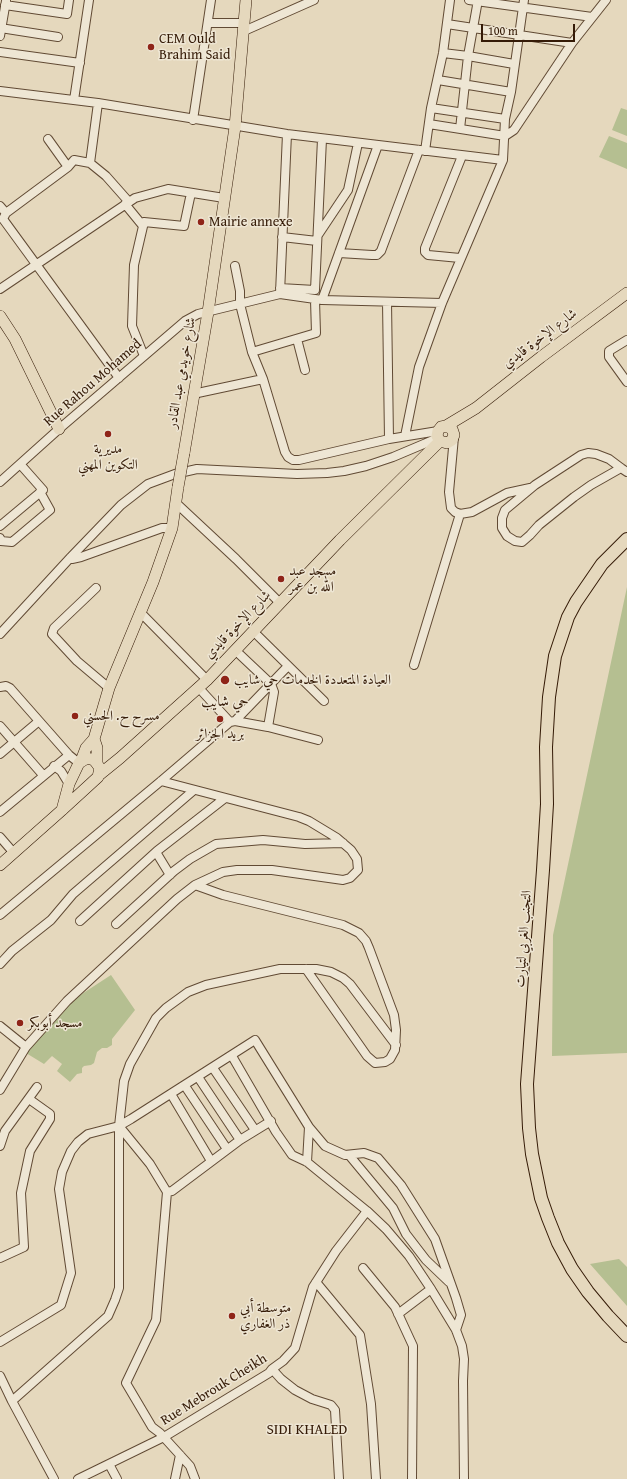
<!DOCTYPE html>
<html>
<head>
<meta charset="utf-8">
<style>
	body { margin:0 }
	#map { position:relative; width:627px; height:1479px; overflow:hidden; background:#e5d8bd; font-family:"Gentium Book Plus",serif }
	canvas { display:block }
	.scale { position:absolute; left:481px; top:24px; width:94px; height:18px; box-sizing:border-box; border:2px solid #351b07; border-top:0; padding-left:5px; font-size:12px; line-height:14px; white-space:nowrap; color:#351b07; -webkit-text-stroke:3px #eee6d4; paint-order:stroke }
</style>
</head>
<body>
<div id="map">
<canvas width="627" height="1479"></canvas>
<div class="scale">100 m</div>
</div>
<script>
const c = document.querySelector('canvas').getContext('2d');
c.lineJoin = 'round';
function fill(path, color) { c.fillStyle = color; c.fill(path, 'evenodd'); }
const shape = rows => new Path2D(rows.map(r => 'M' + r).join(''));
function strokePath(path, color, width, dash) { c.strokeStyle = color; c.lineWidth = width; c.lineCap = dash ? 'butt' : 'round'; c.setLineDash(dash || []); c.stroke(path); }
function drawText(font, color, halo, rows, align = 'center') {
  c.font = font + ' "Gentium Book Plus",Amiri,serif'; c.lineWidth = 3; c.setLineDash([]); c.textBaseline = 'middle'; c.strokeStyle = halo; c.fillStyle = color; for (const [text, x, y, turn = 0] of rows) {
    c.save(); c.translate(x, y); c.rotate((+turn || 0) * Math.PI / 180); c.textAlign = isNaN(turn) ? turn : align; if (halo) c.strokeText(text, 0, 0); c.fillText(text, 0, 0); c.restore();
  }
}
const green = shape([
	[621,108,627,110,627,136,612,130],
	[609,136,627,143,627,169,599,157],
	[627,587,627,1053,552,1056,553,935],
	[111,975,135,1010,112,1039,112,1045,107,1048,102,1048,97,1052,94,1063,91,1065,84,1066,82,1068,82,1073,77,1074,70,1082,57,1071,62,1064,52,1056,44,1064,26,1053,68,1003],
	[619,1259,627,1267,627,1306,590,1264]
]);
const minor = shape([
	[469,0,592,17],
	[5,5,67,14,69,0],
	[208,23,244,23],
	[447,24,572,43],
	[0,28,58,37],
	[244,31,314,0],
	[0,36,6,1],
	[0,52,80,63],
	[443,53,468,56,514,64],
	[438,80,511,92],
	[0,91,98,103,287,134,503,160],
	[74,100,89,0],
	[431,108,505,119],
	[193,120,211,0],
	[429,124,505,136,514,130,572,43,606,0],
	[460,129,468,56,478,0],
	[425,151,431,108,443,53,450,0],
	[90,163,98,103],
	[68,167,74,160,90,163,106,176,129,202],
	[125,204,143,226],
	[0,206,6,213,68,167,48,139],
	[6,213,3,219,119,378],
	[318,235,348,190,358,143],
	[282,237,317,241],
	[339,253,372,255,377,255,381,251,419,150],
	[460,258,428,255,425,252,425,248,462,156],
	[235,266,240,291,240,304,252,352,263,379,285,452,288,457,293,460,299,460,389,439,438,431],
	[280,288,315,290,322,139],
	[0,289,135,198,168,189,224,198],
	[280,293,287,134],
	[322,300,378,145],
	[387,302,389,439],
	[297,339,305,370],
	[627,340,609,351,609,357,627,382],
	[252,352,316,333,315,300],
	[144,356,132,326,134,265,144,222,184,226,191,193],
	[193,394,263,379],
	[405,436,419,367,442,303,503,160,505,119,511,92,524,0],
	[454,437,449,492,451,508,455,512,460,514,472,512,507,493,530,488],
	[621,468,591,485,574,497,539,525,530,535,522,542,515,541,507,536,502,528,502,518,505,510,535,485,581,455,588,453,596,454,609,459,621,468,627,472],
	[0,482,59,429,185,321,198,314,280,294,322,300,442,303],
	[176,503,236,559,280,603],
	[0,526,43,490,20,464],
	[0,538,1,541,12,542,50,510,40,492],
	[70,558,72,559,81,557,162,528,172,528],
	[96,588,54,628,52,634,77,661,109,688],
	[140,612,207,680],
	[253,631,324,701],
	[0,634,70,558,121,505,148,484,175,474,197,469,297,474,327,473,344,471,366,466,393,457,438,438],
	[235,650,271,684,274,692,268,727],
	[414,665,460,514],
	[0,687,6,686,10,688,69,755,79,763],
	[198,687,230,722],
	[235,721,268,727,318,740],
	[0,726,43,775],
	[0,754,39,721],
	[54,766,61,771,69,784],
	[0,812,69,755],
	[0,837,13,852],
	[156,852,170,875],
	[195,885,223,895,343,925,359,933,366,941,369,948,394,1015,396,1030,395,1050,390,1059,385,1062,375,1063,367,1056,306,969],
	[0,915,161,781,230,722,235,721,288,666],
	[80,921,157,851,225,798],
	[116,924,174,871,190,859,216,844,263,840,305,844,343,843],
	[0,964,12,951,51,920,73,894,194,790],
	[0,1026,26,1047],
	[232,1056,276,1132,292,1155,307,1162,367,1211],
	[213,1068,255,1130],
	[198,1077,240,1140],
	[185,1086,227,1149],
	[0,1090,26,1047,67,1001,177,899,195,885,223,872,237,870,272,870,343,880,350,878,358,870,357,859,351,850,337,838,309,821,299,817,161,781],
	[171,1094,211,1161],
	[119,1126,150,1164,167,1192,156,1320,126,1383,152,1427,160,1433,190,1466,195,1479],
	[309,1127,325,1146,345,1155,364,1153,378,1158,401,1185,435,1239,456,1298,461,1315,456,1330],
	[0,1146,5,1131,37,1087],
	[349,1155,393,1208,406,1234,426,1260,449,1282],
	[167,1192,172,1191,240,1140,271,1121],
	[0,1258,24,1247,21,1193,30,1151,50,1119,50,1114,29,1099],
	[363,1268,395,1307,413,1346,412,1479],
	[316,1282,360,1335,371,1404,376,1479],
	[398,1314,431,1289],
	[0,1342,61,1305,71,1273,59,1189,62,1172,71,1151,78,1142,88,1134,119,1126,131,1119,255,1040,309,1127,307,1162],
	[272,1369,281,1379,295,1390,312,1399,331,1405,335,1410,339,1479],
	[0,1376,12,1401,54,1479],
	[12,1401,108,1316,115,1300,119,1288,119,1126,124,1081,130,1064,156,1018,166,1008,188,992,206,985,280,969,316,969,331,972,343,978,350,984,396,1045],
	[109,1464,117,1479],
	[78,1479,164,1437,269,1373,272,1369,283,1361,295,1348,313,1287,336,1251,367,1211,386,1229,409,1256,431,1289,456,1330,462,1346,464,1359,463,1381,464,1479],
	[175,1479,180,1455]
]);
const major = shape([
	[0,316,15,339,59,429],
	[446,426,452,429,454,435,452,440,447,443,440,441,437,436,438,431,441,427,446,426,476,408,541,357,627,293],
	[184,453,208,312,235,127,246,0],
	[94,739,97,748,97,762],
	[81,761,86,748,94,739,109,688,153,582,172,528,178,487],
	[99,775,120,758,207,680,340,540,440,441],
	[0,865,62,810,98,777,100,768,94,760,87,758,79,763,69,784,62,810]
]);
const highway = shape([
	[627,539,602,564,576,602,568,617,555,656,549,697,546,747,547,804,543,870,527,1084,529,1128,532,1154,541,1198,548,1218,558,1243,572,1269,588,1292,608,1316,627,1336]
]);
const majorBridge = shape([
	[178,487,184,453]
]);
const markers = [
	[151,47,4,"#8f2418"],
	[201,222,4,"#8f2418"],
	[108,434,4,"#8f2418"],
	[281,579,4,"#8f2418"],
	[225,680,5,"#8f2418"],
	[75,716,4,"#8f2418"],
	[220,719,4,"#8f2418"],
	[20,1023,4,"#8f2418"],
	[232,1316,4,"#8f2418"]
];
const poiNames = [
	["CEM Ould",159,39],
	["Brahim Said",159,55],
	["Mairie annexe",209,222],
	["مديرية",108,449,"center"],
	["التكوين المهني",108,465,"center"],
	["مسجد عبد",289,571],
	["الله بن عمر",289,587],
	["العيادة المتعددة الخدمات حي شايب",234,680],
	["مسرح ح. الحسني",83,716],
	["بريد الجزائر",220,734,"center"],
	["مسجد أبوبكر",28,1023],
	["متوسطة أبي",240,1308],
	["ذر الغفاري",240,1324]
];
const streetNames = [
	["شارع الإخوة قايدي",540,339,-37],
	["شارع خويدمي عبد القادر",182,373,-80],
	["Rue Rahou Mohamed",93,383,-41],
	["شارع الإخوة قايدي",238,625,-46],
	["التجنب الغربي لتيارت",524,939,-86],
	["Rue Mebrouk Cheikh",214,1390,-32]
];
const neighbourhoodNames = [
	["حي شايب",225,702],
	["SIDI KHALED",307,1430]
];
fill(green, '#b5bf91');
strokePath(minor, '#614a34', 10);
strokePath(major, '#351b07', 12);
strokePath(highway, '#351b07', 14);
strokePath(minor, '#eee6d4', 8);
strokePath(major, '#e5d8bd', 11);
strokePath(highway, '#e5d8bd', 12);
strokePath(majorBridge, '#351b07', 12, []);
strokePath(majorBridge, '#e5d8bd', 11);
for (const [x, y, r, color] of markers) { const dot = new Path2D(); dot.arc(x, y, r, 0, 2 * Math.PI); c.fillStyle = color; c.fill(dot); strokePath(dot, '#eee6d4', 1.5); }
drawText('14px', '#351b07', '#eee6d4', poiNames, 'left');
drawText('14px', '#351b07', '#eee6d4', streetNames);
drawText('15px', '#351b07', '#eee6d4', neighbourhoodNames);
</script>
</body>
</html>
